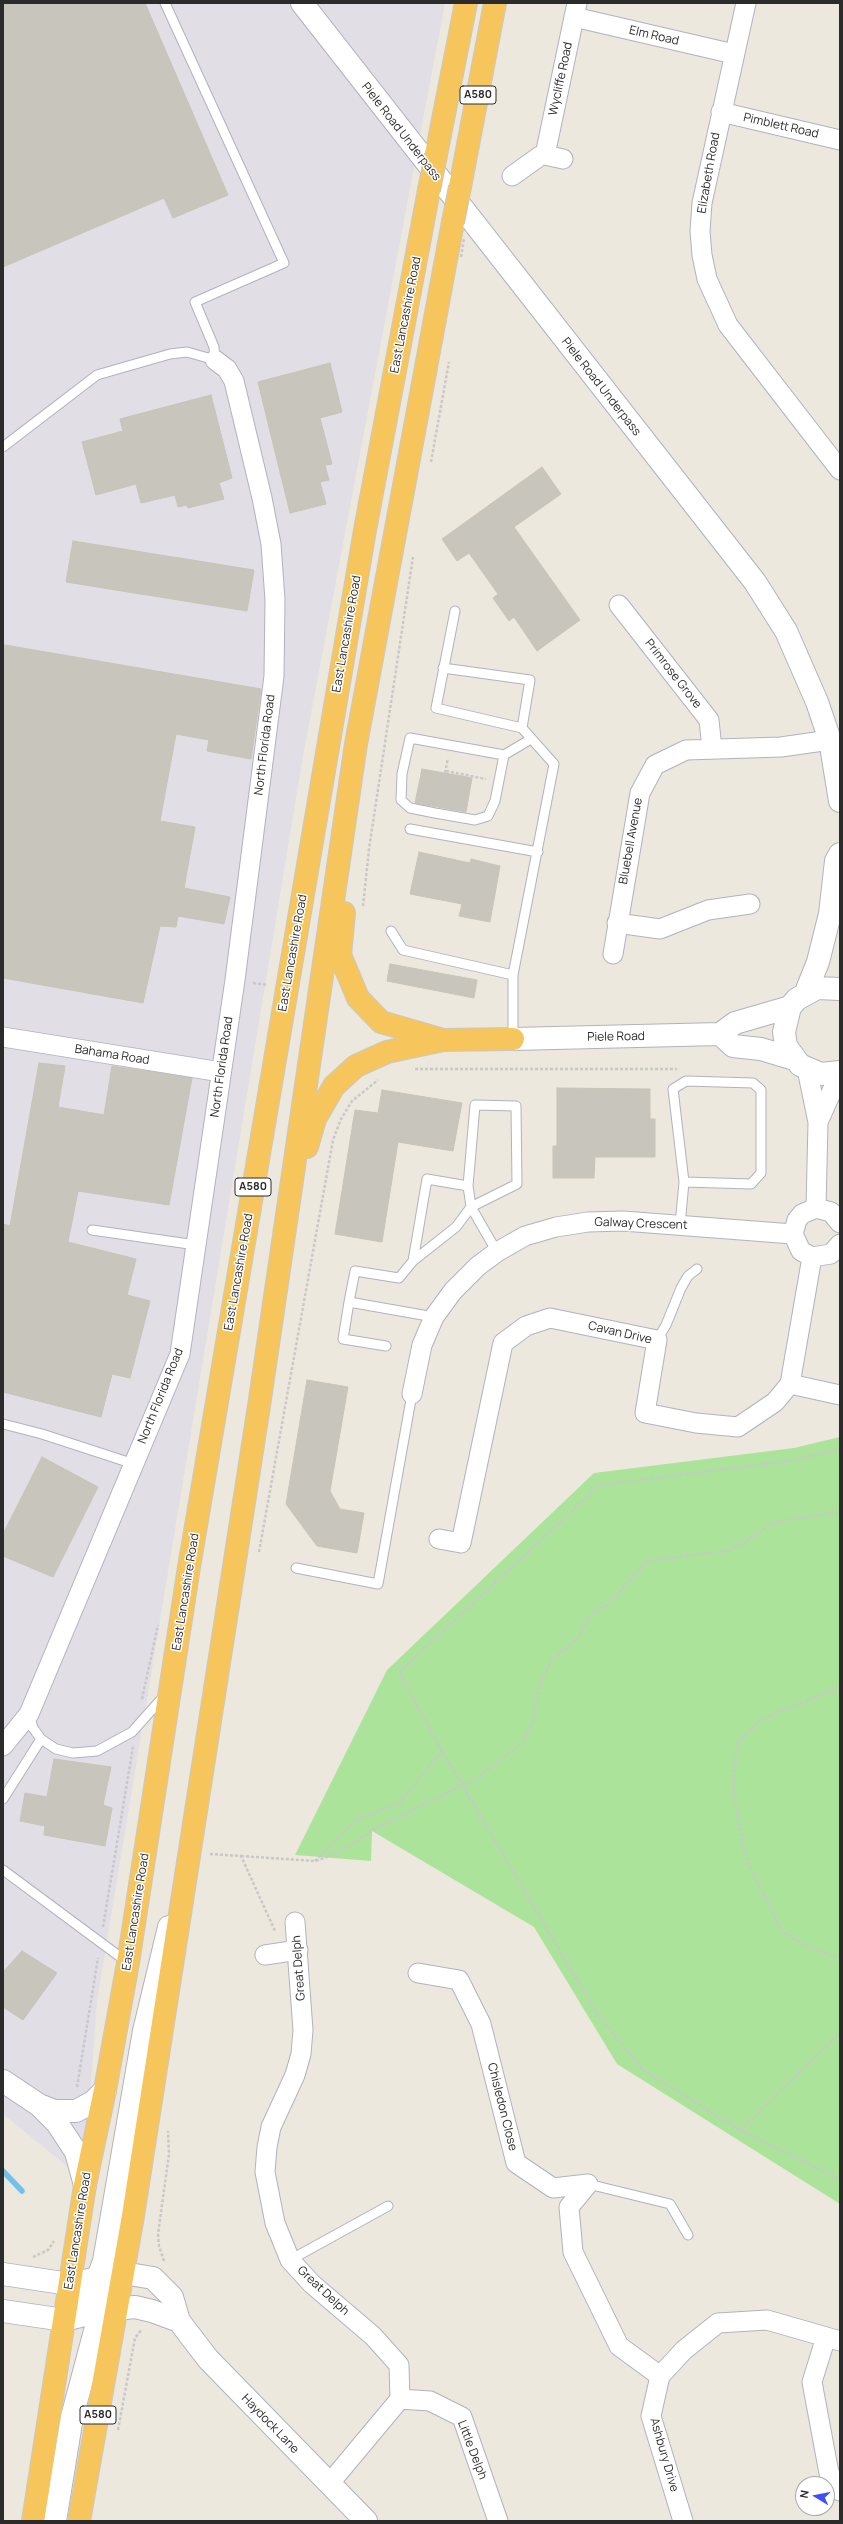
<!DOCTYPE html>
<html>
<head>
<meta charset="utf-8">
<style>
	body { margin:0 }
	#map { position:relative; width:843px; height:2524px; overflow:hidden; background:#ede8de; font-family:Manrope,sans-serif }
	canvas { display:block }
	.frame { position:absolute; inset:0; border:4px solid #2b2b2b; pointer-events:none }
	.north { position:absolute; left:795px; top:2476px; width:40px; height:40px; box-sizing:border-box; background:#fff; border:1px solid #aaa; border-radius:50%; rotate:280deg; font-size:11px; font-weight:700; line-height:16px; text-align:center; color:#2b2b2b }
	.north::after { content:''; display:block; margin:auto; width:14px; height:18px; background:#4050f8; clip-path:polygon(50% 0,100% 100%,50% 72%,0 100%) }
</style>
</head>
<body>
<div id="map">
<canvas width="843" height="2524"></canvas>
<div class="frame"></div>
<div class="north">N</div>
</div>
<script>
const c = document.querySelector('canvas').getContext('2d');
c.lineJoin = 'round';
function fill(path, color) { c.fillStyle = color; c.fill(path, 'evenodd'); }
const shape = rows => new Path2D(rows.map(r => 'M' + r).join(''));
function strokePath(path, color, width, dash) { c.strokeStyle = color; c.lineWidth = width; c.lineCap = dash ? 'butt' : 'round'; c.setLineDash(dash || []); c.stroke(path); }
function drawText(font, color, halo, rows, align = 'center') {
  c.font = font + ' Manrope,sans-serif'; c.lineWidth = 3; c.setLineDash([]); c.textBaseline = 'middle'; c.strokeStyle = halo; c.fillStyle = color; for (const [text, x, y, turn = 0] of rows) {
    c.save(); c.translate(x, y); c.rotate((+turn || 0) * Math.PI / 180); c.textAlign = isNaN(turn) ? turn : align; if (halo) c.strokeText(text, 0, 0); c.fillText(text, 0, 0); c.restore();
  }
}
const industrial = shape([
	[3,3,445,3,303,756,97,2001,84,2180,3,2114]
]);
const green = shape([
	[840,1437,840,2204,617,2064,534,1927,372,1831,371,1861,295,1855,387,1670,594,1473,794,1448]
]);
const stream = shape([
	[3,2171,22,2191]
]);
const building = shape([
	[3,3,145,3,228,195,173,218,164,198,3,267,3,3],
	[330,363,342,412,320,418,332,464,325,465,329,480,320,482,326,504,290,513,258,382,330,363],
	[211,395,232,478,219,483,224,499,188,508,187,505,178,507,175,495,141,503,136,484,96,495,82,442,123,431,120,419,211,395],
	[542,467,561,494,514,527,580,620,537,651,514,617,509,621,493,598,498,594,469,553,457,561,442,539,542,467],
	[73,541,254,570,247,611,66,582,73,541],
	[5,645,261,689,251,759,207,751,209,740,176,734,160,821,195,827,184,888,230,897,224,924,178,916,176,927,160,926,143,1003,3,978,3,661,5,645],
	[422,769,472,778,466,812,415,803,422,769],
	[419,852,470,863,471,859,500,866,490,922,459,916,462,904,410,894,419,852],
	[390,964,477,980,474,998,387,981,390,964],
	[39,1063,65,1066,58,1107,104,1115,112,1066,192,1078,169,1205,78,1191,68,1242,136,1259,127,1295,150,1301,130,1378,112,1374,101,1417,3,1392,3,1224,10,1226,39,1063],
	[557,1088,650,1089,650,1119,655,1119,655,1157,595,1157,594,1178,553,1178,553,1146,557,1146,557,1088],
	[382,1090,462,1103,453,1151,398,1142,382,1242,335,1234,355,1110,378,1113,382,1090],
	[307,1380,348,1387,330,1491,340,1509,364,1513,357,1553,317,1546,286,1504,307,1380],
	[42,1457,98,1487,53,1577,3,1556,3,1534,42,1457],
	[54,1759,111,1767,103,1805,112,1808,105,1846,44,1835,45,1826,20,1821,25,1793,47,1797,54,1759],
	[22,1951,57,1973,23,2020,3,2007,3,1972,22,1951]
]);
const path = shape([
	[431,462,449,362],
	[446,771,486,779],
	[445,773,448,758],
	[363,906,369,849,413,557],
	[253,983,268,985],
	[415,1069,677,1069],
	[259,1552,333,1140,341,1119,352,1101,378,1080],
	[840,1687,762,1719,737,1743,733,1788,745,1856,782,1931,810,1948,840,1958],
	[142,1699,158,1625],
	[442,1751,399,1672,600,1485,795,1460,840,1449],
	[210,1854,241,1856,275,1931],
	[241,1856,315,1861,333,1855,379,1827,477,1778,521,1744,533,1722,538,1689,551,1661,578,1638,591,1614,609,1604,647,1561,731,1550,775,1522,840,1512],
	[315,1861,354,1821,400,1803,442,1751,596,2012,643,2070,740,2130,840,2179],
	[103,1927,133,1747],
	[77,2087,98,1958],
	[740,2130,840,2033],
	[33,2257,48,2250,54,2241],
	[164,2261,159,2246,158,2234,169,2154,168,2131],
	[118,2430,135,2338,142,2329]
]);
const service = shape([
	[3,447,97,375,170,354,187,352,215,360,214,347,195,302,284,263,165,3],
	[455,611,436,708,522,728,554,764,513,975,513,1039],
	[443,668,530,680,522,728],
	[504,755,495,801,488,816,475,820,435,813,410,808,401,800,402,774,410,738,504,755,531,739],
	[410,829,538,852],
	[391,931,403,950,513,975],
	[680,1225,684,1182,673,1089,686,1081,753,1083,761,1090,761,1173,751,1184,684,1182],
	[92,1230,196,1245],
	[413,1261,456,1227,471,1207,468,1186],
	[349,1302,343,1339,386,1346],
	[434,1317,349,1302,355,1271,399,1278,413,1261,427,1179,468,1186,475,1105,516,1106,517,1184,471,1207,497,1252],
	[657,1340,666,1325,681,1288,688,1276,697,1269],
	[3,1424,42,1434,134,1464],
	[296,1568,378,1584,412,1394],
	[29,1714,33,1728,41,1739,56,1749,73,1753,97,1751,132,1732,165,1695],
	[3,1799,41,1739],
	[3,1870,127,1962],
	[588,2184,670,2204,688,2235],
	[290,2260,388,2206]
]);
const minor = shape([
	[746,3,702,203,700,231,702,255,707,279,728,325,840,470],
	[574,17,734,54],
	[721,112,840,140],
	[545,155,577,3],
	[512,176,540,156,545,155,563,159],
	[619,605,709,720,712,749],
	[617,923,660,929,708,910,750,904],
	[613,954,640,793,655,765,686,750,781,747,830,740],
	[3,1037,221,1072],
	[807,1069,818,1122,816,1208],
	[818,1122,840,1073],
	[840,1223,831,1212,816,1208,802,1214,797,1220,793,1234,801,1251,812,1257,831,1254,840,1244],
	[790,1384,840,1395],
	[412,1394,422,1345,434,1317,453,1291,478,1266,497,1252,525,1236,556,1227,588,1222,623,1221,793,1234],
	[439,1539,461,1543,503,1343,526,1326,550,1318,657,1340,645,1413,696,1423,738,1427,775,1402,790,1384,812,1257],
	[3,1746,29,1714,180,1354,235,980,274,676,275,600,271,544,262,498,234,381,227,369,215,360],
	[295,1922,303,2030,301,2054,295,2075,271,2127,267,2147,265,2172,275,2223,290,2260,312,2284,373,2336,399,2365,400,2399,329,2484],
	[265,1955,298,1950],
	[418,1973,459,1980,481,2024,516,2163,553,2188,588,2184,569,2207,573,2252,619,2346,660,2376],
	[826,2337,812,2382,829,2473,840,2491],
	[400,2399,430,2401,462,2417,498,2521],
	[683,2521,651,2416,660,2376,684,2350,718,2323,767,2320,840,2341]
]);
const tertiary = shape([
	[302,3,755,582,786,631,817,702,830,740,840,801],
	[840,989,817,988,797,999,790,1007,784,1032,786,1046,800,1065,821,1074,840,1072],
	[806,992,818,962,830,914,836,861,840,854],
	[720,1034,733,1046,761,1049,794,1059],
	[513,1039,720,1034,735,1023,790,1007],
	[3,2081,39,2105,57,2123,76,2152,85,2185],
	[39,2105,54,2111,76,2111,93,2102,105,2090],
	[3,2274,69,2284,123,2273,153,2278,172,2297,179,2321,208,2359,366,2521],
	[3,2311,64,2320,100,2311,135,2307,152,2311,179,2321],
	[64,2320,84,2306,92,2294,104,2261,144,2031,169,1927],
	[55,2521,72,2417,104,2297,113,2282]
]);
const trunk = shape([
	[436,155,466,3],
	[460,187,495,3],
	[344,913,340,955,358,998,381,1022,443,1040],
	[307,1147,315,1119,334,1086,356,1066,387,1052,443,1040,513,1039],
	[33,2521,85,2185,105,2090,128,1963,189,1567,308,865,365,530,429,190],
	[79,2521,133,2216,259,1406,356,744,453,222]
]);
const pathBridge = shape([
	[461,257,464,239]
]);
const trunkBridge = shape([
	[429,190,436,155],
	[453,222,460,187]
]);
const shields = [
	[478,95,36],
	[253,1187,36],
	[98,2415,36]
];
const shieldNames = [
	["A580",478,95],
	["A580",253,1187],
	["A580",98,2415]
];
const streetNames = [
	["Elm Road",654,36,13],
	["Wycliffe Road",561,79,-78],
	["Pimblett Road",781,126,13],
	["Piele Road Underpass",401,132,52],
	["Elizabeth Road",709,173,-80],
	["East Lancashire Road",406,315,-79],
	["Piele Road Underpass",601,387,52],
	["East Lancashire Road",347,634,-80],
	["Primrose Grove",673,674,52],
	["North Florida Road",265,745,-83],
	["Bluebell Avenue",631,841,-80],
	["East Lancashire Road",293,953,-80],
	["Piele Road",616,1037,-1],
	["Bahama Road",112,1055,9],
	["North Florida Road",222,1067,-82],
	["Galway Crescent",641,1224,2],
	["East Lancashire Road",239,1272,-80],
	["Cavan Drive",620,1333,13],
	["North Florida Road",161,1396,-68],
	["East Lancashire Road",186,1592,-81],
	["East Lancashire Road",136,1912,-81],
	["Great Delph",299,1968,-94],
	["Chisledon Close",502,2107,76],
	["East Lancashire Road",78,2231,-81],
	["Great Delph",323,2291,43],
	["Haydock Lane",270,2424,46],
	["Little Delph",472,2450,69],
	["Ashbury Drive",664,2455,74]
];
fill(industrial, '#e1dee5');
fill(green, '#ace39b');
strokePath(stream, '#72c1ed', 5.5);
fill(building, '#c8c5bd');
strokePath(building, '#c8c4b7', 1);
strokePath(service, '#b1b2bf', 11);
strokePath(minor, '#b1b2bf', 21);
strokePath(tertiary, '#b1b2bf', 24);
strokePath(trunk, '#c8c8c8', 24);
strokePath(path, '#c8c8c8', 2.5, [3, 2]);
strokePath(service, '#fff', 9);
strokePath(minor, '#fff', 19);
strokePath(tertiary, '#fff', 22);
strokePath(trunk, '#f6c65c', 22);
strokePath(trunkBridge, '#c8c8c8', 24, []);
strokePath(pathBridge, '#c8c8c8', 2.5, [3, 2]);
strokePath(trunkBridge, '#f6c65c', 22);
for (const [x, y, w] of shields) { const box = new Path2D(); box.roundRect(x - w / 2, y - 9, w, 18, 3); c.fillStyle = '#fff'; c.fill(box); strokePath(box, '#2b2b2b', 1); }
drawText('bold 11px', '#2b2b2b', null, shieldNames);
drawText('12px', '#2b2b2b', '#fff', streetNames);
</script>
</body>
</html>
